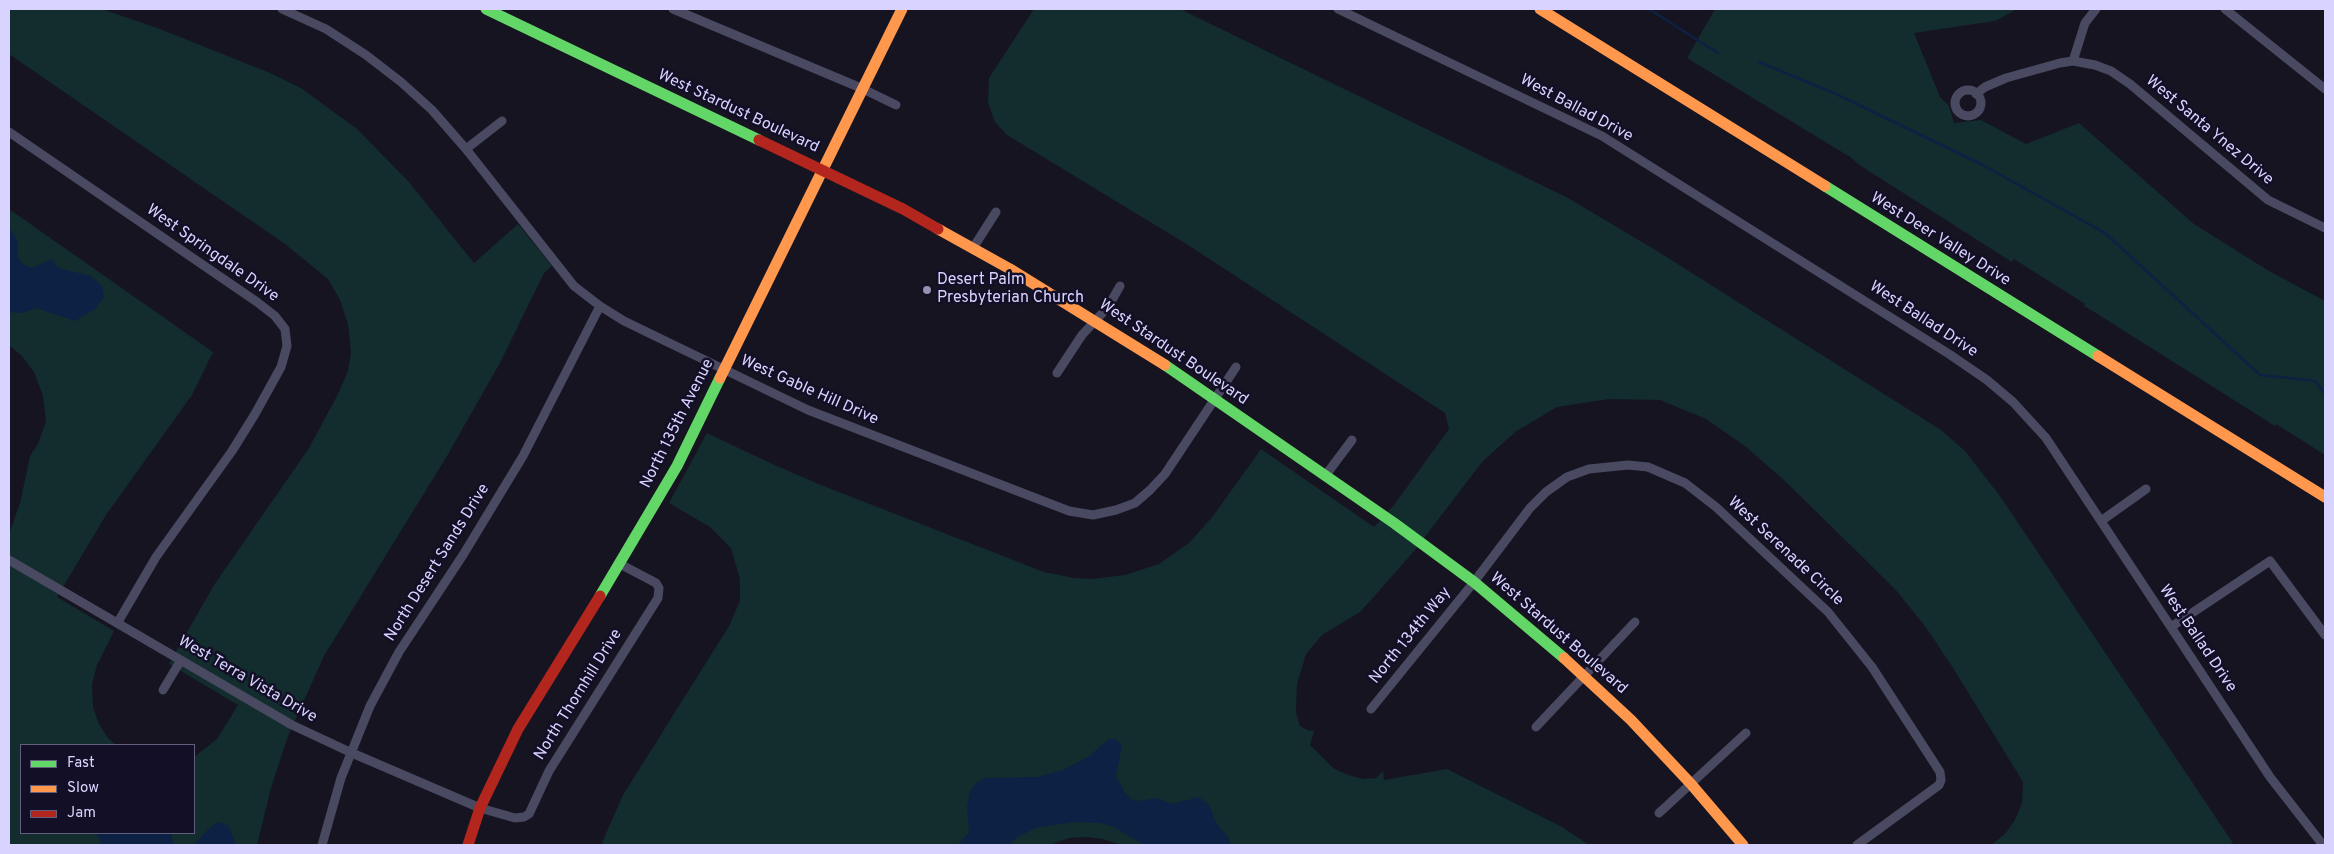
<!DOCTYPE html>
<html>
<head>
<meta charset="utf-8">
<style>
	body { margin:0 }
	#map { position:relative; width:2334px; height:854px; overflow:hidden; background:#161421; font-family:Overpass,sans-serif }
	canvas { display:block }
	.frame { position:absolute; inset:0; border:10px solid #d9d4ff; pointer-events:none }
	.legend { position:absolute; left:20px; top:744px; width:175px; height:90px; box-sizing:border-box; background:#130f26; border:1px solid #625e7d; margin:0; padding:6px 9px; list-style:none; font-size:15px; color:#d9d4ff }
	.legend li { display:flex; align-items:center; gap:10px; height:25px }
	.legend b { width:25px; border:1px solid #625e7d }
</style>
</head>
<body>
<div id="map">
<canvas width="2334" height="854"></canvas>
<div class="frame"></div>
<ul class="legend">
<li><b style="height:6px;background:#63d668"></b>Fast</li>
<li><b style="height:6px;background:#ff974d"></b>Slow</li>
<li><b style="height:6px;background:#b3261e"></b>Jam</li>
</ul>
</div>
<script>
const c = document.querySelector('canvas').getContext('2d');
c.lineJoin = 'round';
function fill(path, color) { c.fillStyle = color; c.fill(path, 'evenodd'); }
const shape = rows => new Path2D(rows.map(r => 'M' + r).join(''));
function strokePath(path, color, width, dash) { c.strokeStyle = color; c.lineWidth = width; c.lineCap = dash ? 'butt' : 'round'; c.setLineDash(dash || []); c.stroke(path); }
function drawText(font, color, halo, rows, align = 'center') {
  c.font = font + ' Overpass,sans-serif'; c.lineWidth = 5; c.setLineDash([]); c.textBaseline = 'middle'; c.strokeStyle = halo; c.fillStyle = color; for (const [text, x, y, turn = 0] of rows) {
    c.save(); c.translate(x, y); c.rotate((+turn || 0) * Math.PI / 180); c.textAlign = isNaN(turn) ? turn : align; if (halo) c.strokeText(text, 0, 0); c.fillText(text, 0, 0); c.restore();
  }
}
const green = shape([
	[9,9,102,9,160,29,270,73,301,88,357,129,409,182,474,263,518,224,552,266,544,273,500,363,447,456,324,656,288,736,271,788,257,845,9,845,9,534,20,503,30,456,38,444,46,421,43,396,34,372,22,356,9,345,9,209,213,352,192,395,106,515,57,597,114,631,97,665,92,685,93,707,99,724,108,738,116,745,21,745,21,833,194,833,194,757,217,739,238,705,169,664,214,585,309,448,338,394,348,371,351,352,348,324,340,300,328,279,285,244,9,54],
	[1034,9,1180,9,1568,198,1657,251,1941,430,1965,451,2000,496,2233,843,2231,845,1991,845,2005,834,2015,820,2022,803,2023,782,1953,668,1925,626,1895,589,1786,482,1745,446,1706,419,1660,400,1609,399,1557,407,1515,432,1482,462,1415,550,1379,591,1360,612,1322,635,1306,654,1297,684,1296,712,1300,726,1307,730,1314,731,1310,745,1333,768,1348,775,1363,779,1376,778,1383,771,1384,780,1447,769,1562,827,1589,845,1121,845,1103,839,1086,837,1069,838,1049,845,601,845,623,795,729,626,740,601,740,579,731,548,710,527,669,503,707,433,770,463,821,485,1044,572,1074,578,1092,579,1125,575,1159,564,1190,542,1213,516,1261,449,1374,527,1394,505,1449,429,1445,413,1188,245,1007,135,995,122,988,103,989,78],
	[1715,9,2017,9,1995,21,1914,33,1940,97,1949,106,1954,123,1981,120,2026,144,2079,123,2194,224,2269,271,2325,301,2325,455,2276,424,2275,426,2091,310,2084,306,2085,304,2014,259,2012,262,1861,166,1850,157,1687,58]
]);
const water = shape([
	[9,227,18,241,18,258,24,265,32,268,52,259,58,268,91,276,102,286,104,297,95,309,75,321,36,308,22,313,9,312],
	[1109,739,1115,739,1122,745,1116,776,1125,793,1133,800,1139,801,1156,798,1172,804,1199,797,1210,806,1215,821,1229,839,1230,845,1144,845,1112,826,1100,823,1073,822,1036,828,1019,836,1009,845,958,845,969,832,967,807,970,791,976,783,985,778,1037,777,1063,770,1088,757],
	[218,822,229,826,236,845,194,845,207,830],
	[97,833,171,833,173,842,172,845,102,845]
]);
const stream = shape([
	[1649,9,1718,53],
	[1759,62,1834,93,1981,164,2105,233,2260,375,2315,381,2325,394]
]);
const street = shape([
	[282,9,326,29,366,55,401,82,432,110,466,149,574,286,600,306,624,321,808,410,1069,511,1093,515,1116,510,1135,503,1150,490,1165,474,1236,367],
	[673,9,861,88,896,105],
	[1338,9,1602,136,1949,354,1987,380,2013,402,2046,438,2270,777,2323,845],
	[2225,9,2325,89],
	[2073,61,2085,23,2096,9],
	'1955 103a13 13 0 1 1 26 0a13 13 0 1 1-26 0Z',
	[1976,94,1985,87,2006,78,2060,63,2073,61,2095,65,2111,71,2130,84,2268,200,2325,228],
	[9,132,257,302,275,316,285,329,287,346,281,367,255,414,232,451,156,557,118,622],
	[466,149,502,121],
	[973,248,996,212],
	[1057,373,1082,335,1108,307,1120,286],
	[1325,476,1352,440],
	[2101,521,2146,489],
	[9,560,292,725,352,753,480,808,515,818,524,817,529,814,549,771,658,598,659,588,656,583,620,564],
	[2171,627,2270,561,2325,635],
	[163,690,181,660],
	[1371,709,1474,582,1530,508,1546,492,1567,477,1589,469,1628,465,1648,467,1685,483,1716,507,1828,612,1872,667,1940,772,1941,780,1939,785,1857,845],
	[1536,727,1635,622],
	[1659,813,1746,733],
	[322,845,341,778,370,706,399,652,463,555,523,456,600,306]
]);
const fast = shape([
	[486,9,759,140],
	[1825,186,2098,356],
	[1165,365,1394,523,1474,582,1564,658],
	[600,596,677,466,720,378]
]);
const slow = shape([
	[1540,9,1825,186],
	[938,229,1010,269,1165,365],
	[2098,356,2325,497],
	[720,378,902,9],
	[1564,658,1631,720,1691,784,1743,845]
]);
const jam = shape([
	[759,140,903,209,938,229],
	[468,845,480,808,518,729,600,596]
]);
const markers = [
	[927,290,5,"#9591b1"]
];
const streetNames = [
	["West Ballad Drive",1576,109,28],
	["West Stardust Boulevard",738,112,25],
	["West Santa Ynez Drive",2209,131,40],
	["West Deer Valley Drive",1940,240,32],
	["West Springdale Drive",212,254,35],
	["West Ballad Drive",1923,320,33],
	["West Stardust Boulevard",1173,353,34],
	["West Gable Hill Drive",809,391,24],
	["North 135th Avenue",678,424,-63],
	["West Serenade Circle",1785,552,43],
	["North Desert Sands Drive",438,563,-58],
	["West Stardust Boulevard",1558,634,41],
	["North 134th Way",1411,636,-51],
	["West Ballad Drive",2197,639,56],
	["West Terra Vista Drive",247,680,30],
	["North Thornhill Drive",579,695,-58]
];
const poiNames = [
	["Desert Palm",937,281],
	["Presbyterian Church",937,299]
];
fill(green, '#132c2d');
fill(water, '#0d2144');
strokePath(stream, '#0d2144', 2.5);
strokePath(street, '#4a4962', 9);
strokePath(fast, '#63d668', 11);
strokePath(slow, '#ff974d', 11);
strokePath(jam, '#b3261e', 11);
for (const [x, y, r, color] of markers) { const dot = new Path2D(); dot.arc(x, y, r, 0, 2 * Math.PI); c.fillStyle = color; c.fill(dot); strokePath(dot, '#130f26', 2); }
drawText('16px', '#d9d4ff', '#130f26', streetNames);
drawText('16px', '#d9d4ff', '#130f26', poiNames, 'left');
</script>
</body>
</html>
